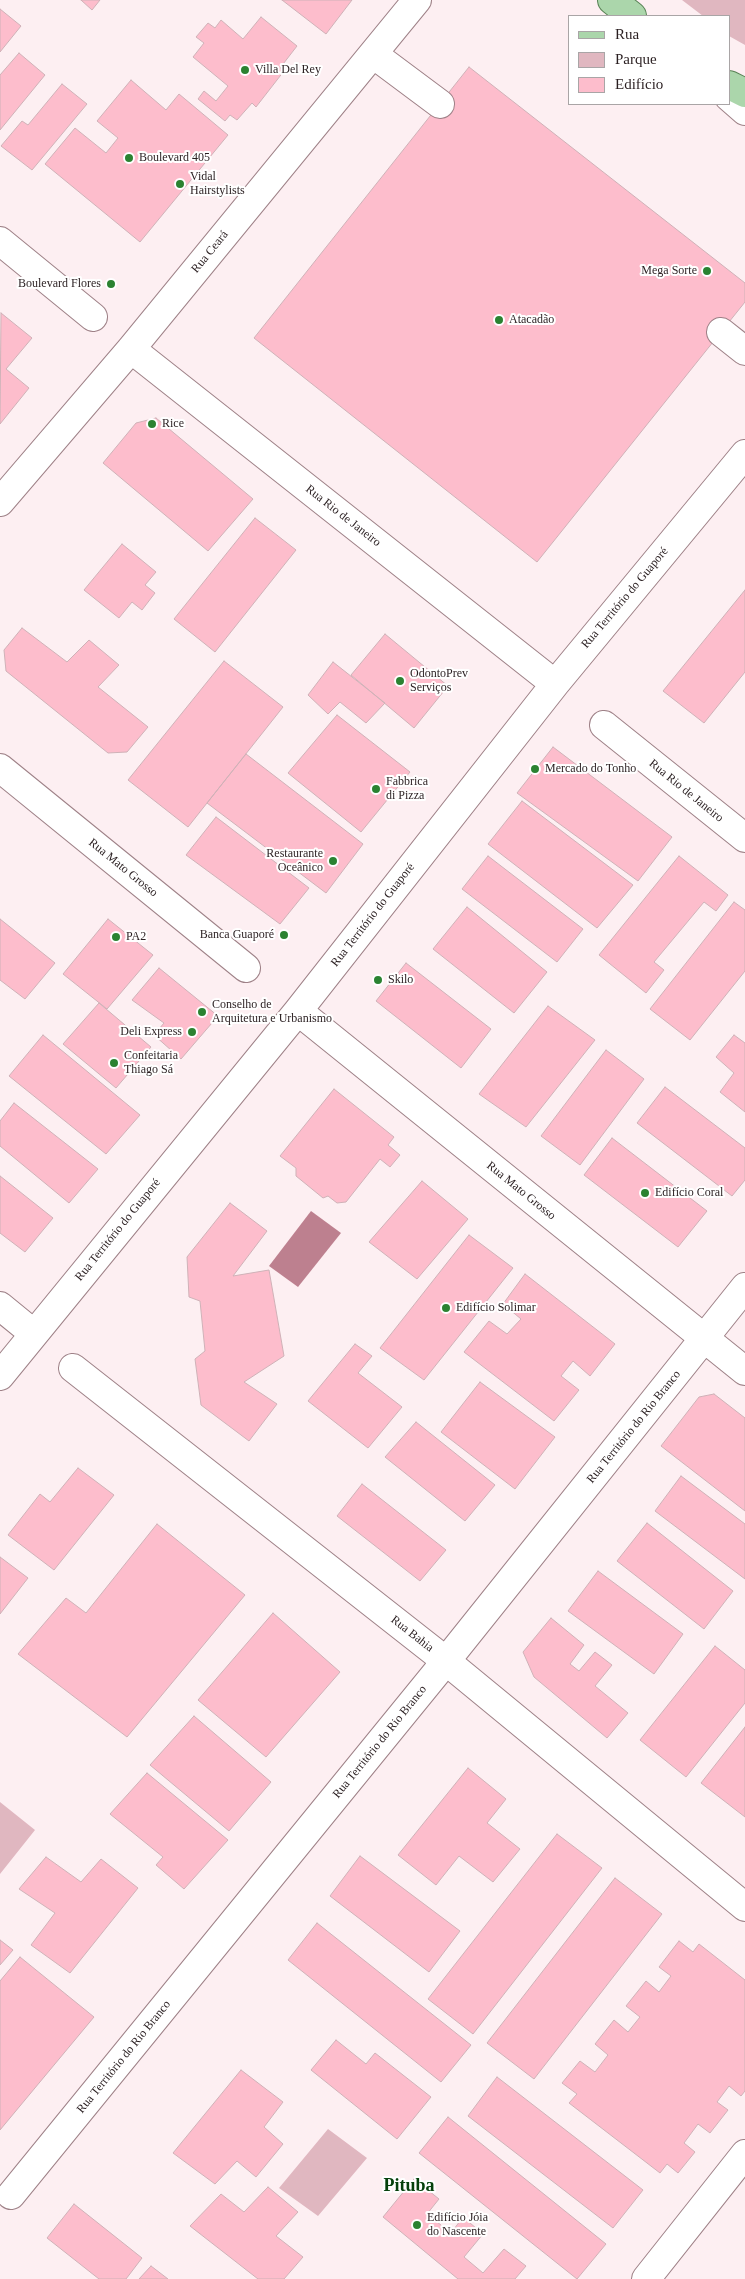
<!DOCTYPE html>
<html>
<head>
<meta charset="utf-8">
<style>
	body { margin:0 }
	#map { position:relative; width:745px; height:2279px; overflow:hidden; background:#fdeff2; font-family:"Times New Roman",serif }
	canvas { display:block }
	.legend { position:absolute; left:568px; top:15px; width:162px; height:90px; box-sizing:border-box; background:#fff; border:1px solid #a9a5a6; margin:0; padding:6px 9px; list-style:none; font-size:15px; color:#291e20 }
	.legend li { display:flex; align-items:center; gap:10px; height:25px }
	.legend b { width:25px; border:1px solid #a9a5a6 }
</style>
</head>
<body>
<div id="map">
<canvas width="745" height="2279"></canvas>
<ul class="legend">
<li><b style="height:6px;background:#abd6ab"></b>Rua</li>
<li><b style="height:14px;background:#e0b7c0"></b>Parque</li>
<li><b style="height:14px;background:#fdbdcc"></b>Edifício</li>
</ul>
</div>
<script>
const c = document.querySelector('canvas').getContext('2d');
c.lineJoin = 'round';
function fill(path, color) { c.fillStyle = color; c.fill(path, 'evenodd'); }
const shape = rows => new Path2D(rows.map(r => 'M' + r).join(''));
function strokePath(path, color, width, dash) { c.strokeStyle = color; c.lineWidth = width; c.lineCap = dash ? 'butt' : 'round'; c.setLineDash(dash || []); c.stroke(path); }
function drawText(font, color, halo, rows, align = 'center') {
  c.font = font + ' "Times New Roman",serif'; c.lineWidth = 4; c.setLineDash([]); c.textBaseline = 'middle'; c.strokeStyle = halo; c.fillStyle = color; for (const [text, x, y, turn = 0] of rows) {
    c.save(); c.translate(x, y); c.rotate((+turn || 0) * Math.PI / 180); c.textAlign = isNaN(turn) ? turn : align; if (halo) c.strokeText(text, 0, 0); c.fillText(text, 0, 0); c.restore();
  }
}
const green = shape([
	[682,0,745,0,745,45,729,36,729,16,703,16],
	[0,1802,35,1830,0,1874],
	[328,2129,367,2158,318,2216,279,2188]
]);
const water = shape([
	[311,1211,341,1233,298,1287,269,1266]
]);
const building = shape([
	[81,0,100,0,92,10,81,0],
	[282,0,352,0,326,34,282,0],
	[0,9,21,26,0,52,0,9],
	[261,17,297,46,280,68,284,71,256,107,252,103,237,120,230,115,225,121,198,99,204,91,216,101,228,86,193,57,204,43,196,37,208,23,215,28,221,20,243,39,261,17],
	[19,53,45,75,0,130,0,75,19,53],
	[469,67,745,283,745,302,537,562,254,338,469,67],
	[131,80,166,110,179,94,228,135,140,242,45,164,75,128,106,153,118,138,97,121,131,80],
	[62,84,87,104,32,170,1,146,22,121,28,125,62,84],
	[1,313,32,338,6,369,29,388,0,424,1,313],
	[156,418,253,499,208,551,103,463,136,423,156,418],
	[255,518,296,550,215,652,174,619,255,518],
	[122,544,156,572,145,585,155,593,142,610,132,602,119,618,84,590,122,544],
	[745,590,745,672,704,723,663,691,745,590],
	[22,628,67,662,89,640,119,665,98,687,148,727,127,752,108,753,6,671,4,650,22,628],
	[385,634,448,686,414,728,351,675,385,634],
	[224,661,283,707,188,827,128,780,224,661],
	[333,662,385,703,366,723,340,702,328,714,308,695,333,662],
	[337,715,410,772,361,832,288,773,337,715],
	[553,747,672,837,638,881,517,793,553,747],
	[246,754,363,844,326,893,207,803,246,754],
	[522,801,633,885,597,928,488,844,522,801],
	[216,817,309,888,280,924,186,855,216,817],
	[488,856,583,929,557,962,462,889,488,856],
	[679,856,728,895,716,911,704,902,654,962,664,970,646,993,599,955,679,856],
	[734,902,745,910,745,971,690,1040,650,1009,734,902],
	[467,907,547,972,514,1013,433,949,467,907],
	[0,919,55,963,25,999,0,980,0,919],
	[108,919,153,955,107,1009,63,974,108,919],
	[406,963,491,1029,461,1068,376,1001,406,963],
	[159,968,218,1016,181,1059,154,1035,164,1023,132,1000,159,968],
	[99,1003,151,1047,116,1088,63,1044,99,1003],
	[548,1006,595,1040,526,1127,479,1094,548,1006],
	[43,1035,140,1115,106,1154,9,1076,43,1035],
	[734,1035,745,1043,745,1112,720,1092,734,1073,716,1057,734,1035],
	[606,1050,644,1079,580,1165,541,1136,606,1050],
	[665,1087,745,1148,745,1180,732,1196,637,1123,665,1087],
	[334,1089,394,1137,388,1145,400,1155,390,1167,380,1159,346,1202,337,1203,328,1196,323,1198,296,1176,296,1168,280,1156,334,1089],
	[14,1103,98,1169,69,1203,0,1146,0,1121,14,1103],
	[612,1138,707,1211,678,1247,584,1175,612,1138],
	[0,1176,53,1218,25,1252,0,1233,0,1176],
	[422,1181,468,1219,417,1279,369,1242,422,1181],
	[230,1203,267,1231,233,1276,269,1270,284,1356,244,1382,277,1404,249,1441,201,1405,195,1359,205,1351,200,1301,189,1297,187,1257,230,1203],
	[469,1235,513,1268,424,1380,380,1348,469,1235],
	[525,1274,615,1344,590,1376,573,1361,561,1376,579,1390,554,1421,464,1352,489,1321,507,1334,521,1319,503,1304,525,1274],
	[355,1344,372,1356,358,1373,402,1407,368,1448,308,1401,355,1344],
	[480,1382,555,1437,515,1489,441,1432,480,1382],
	[714,1394,745,1418,745,1511,661,1446,699,1397,714,1394],
	[416,1422,495,1485,465,1521,385,1457,416,1422],
	[78,1468,114,1495,54,1570,8,1535,40,1494,50,1502,78,1468],
	[681,1476,745,1524,745,1579,655,1511,681,1476],
	[362,1484,446,1550,420,1581,337,1516,362,1484],
	[647,1523,733,1591,704,1629,617,1561,647,1523],
	[157,1524,245,1595,127,1737,18,1654,66,1598,86,1613,157,1524],
	[0,1557,28,1578,0,1614,0,1557],
	[598,1571,683,1634,654,1674,568,1611,598,1571],
	[273,1613,340,1672,266,1757,198,1700,273,1613],
	[551,1618,584,1645,570,1664,579,1671,595,1652,612,1665,595,1686,628,1713,607,1738,534,1677,523,1652,551,1618],
	[715,1646,745,1670,745,1703,686,1777,640,1740,715,1646],
	[194,1716,271,1782,229,1831,150,1765,194,1716],
	[745,1727,745,1817,701,1783,745,1727],
	[468,1768,506,1799,487,1823,520,1849,493,1882,459,1856,436,1885,398,1855,468,1768],
	[147,1773,228,1840,184,1889,156,1865,163,1857,110,1814,147,1773],
	[557,1834,602,1868,473,2034,428,1999,557,1834],
	[360,1856,460,1931,429,1972,330,1896,360,1856],
	[46,1857,81,1882,101,1859,138,1888,70,1973,31,1945,55,1913,19,1889,46,1857],
	[615,1878,662,1914,534,2079,487,2043,615,1878],
	[317,1923,471,2045,441,2082,288,1960,317,1923],
	[0,1940,13,1950,0,1965,0,1940],
	[679,1941,693,1952,699,1944,745,1980,745,2091,741,2096,729,2086,717,2102,728,2110,710,2133,698,2124,684,2143,695,2152,678,2173,667,2164,660,2173,569,2103,577,2094,562,2083,580,2061,595,2072,608,2055,595,2044,614,2020,628,2032,640,2017,626,2006,646,1981,659,1992,671,1976,659,1967,679,1941],
	[20,1957,94,2017,0,2130,0,1981,20,1957],
	[336,2040,366,2064,375,2053,431,2097,397,2139,311,2070,336,2040],
	[241,2070,283,2102,264,2127,283,2144,256,2177,237,2161,215,2184,173,2153,241,2070],
	[497,2077,643,2190,613,2228,468,2116,497,2077],
	[448,2117,606,2244,577,2279,419,2153,448,2117],
	[414,2179,439,2199,427,2214,451,2233,463,2217,483,2234,464,2257,483,2273,504,2249,526,2266,515,2279,458,2279,383,2217,414,2179],
	[268,2187,298,2212,276,2236,303,2257,284,2279,258,2279,190,2226,221,2194,244,2212,268,2187],
	[74,2204,142,2258,126,2279,99,2279,47,2238,74,2204],
	[151,2266,168,2279,139,2279,151,2266]
]);
const minor = shape([
	[373,54,440,104],
	[729,97,745,111],
	[0,241,93,317],
	[721,332,745,351],
	[131,349,555,684],
	[0,502,131,349,417,0],
	[604,725,745,838],
	[0,768,246,968],
	[298,1011,745,1371],
	[0,1306,33,1333],
	[73,1368,446,1661,745,1907],
	[0,1376,298,1011,555,684,745,454],
	[11,2195,446,1661,745,1287],
	[646,2279,745,2154]
]);
const major = shape([
	[612,0,632,16],
	[729,85,745,93]
]);
const markers = [
	[245,70,5,"#2b8231"],
	[129,158,5,"#2b8231"],
	[180,184,5,"#2b8231"],
	[707,271,5,"#2b8231"],
	[111,284,5,"#2b8231"],
	[499,320,5,"#2b8231"],
	[152,424,5,"#2b8231"],
	[400,681,5,"#2b8231"],
	[535,769,5,"#2b8231"],
	[376,789,5,"#2b8231"],
	[333,861,5,"#2b8231"],
	[284,935,5,"#2b8231"],
	[116,937,5,"#2b8231"],
	[378,980,5,"#2b8231"],
	[202,1012,5,"#2b8231"],
	[192,1032,5,"#2b8231"],
	[114,1063,5,"#2b8231"],
	[645,1193,5,"#2b8231"],
	[446,1308,5,"#2b8231"],
	[417,2225,5,"#2b8231"]
];
const poiNames = [
	["Villa Del Rey",255,70],
	["Boulevard 405",139,158],
	["Vidal",190,177],
	["Hairstylists",190,191],
	["Mega Sorte",697,271,"right"],
	["Boulevard Flores",101,284,"right"],
	["Atacadão",509,320],
	["Rice",162,424],
	["OdontoPrev",410,674],
	["Serviços",410,688],
	["Mercado do Tonho",545,769],
	["Fabbrica",386,782],
	["di Pizza",386,796],
	["Restaurante",323,854,"right"],
	["Oceânico",323,868,"right"],
	["Banca Guaporé",274,935,"right"],
	["PA2",126,937],
	["Skilo",388,980],
	["Conselho de",212,1005],
	["Arquitetura e Urbanismo",212,1019],
	["Deli Express",182,1032,"right"],
	["Confeitaria",124,1056],
	["Thiago Sá",124,1070],
	["Edifício Coral",655,1193],
	["Edifício Solimar",456,1308],
	["Edifício Jóia",427,2218],
	["do Nascente",427,2232]
];
const streetNames = [
	["Rua Ceará",210,252,-51],
	["Rua Rio de Janeiro",343,516,38],
	["Rua Território do Guaporé",625,598,-50],
	["Rua Rio de Janeiro",686,791,39],
	["Rua Mato Grosso",123,868,39],
	["Rua Território do Guaporé",373,915,-52],
	["Rua Mato Grosso",521,1191,39],
	["Rua Território do Guaporé",118,1230,-51],
	["Rua Território do Rio Branco",634,1427,-51],
	["Rua Bahia",412,1634,38],
	["Rua Território do Rio Branco",380,1742,-51],
	["Rua Território do Rio Branco",124,2057,-51]
];
const districtNames = [
	["Pituba",409,2186]
];
fill(green, '#e0b7c0');
fill(water, '#bd808f');
fill(building, '#fdbdcc');
strokePath(building, '#cfb1b7', 1);
strokePath(minor, '#9e8187', 30);
strokePath(major, '#598356', 30);
strokePath(minor, '#fff', 28);
strokePath(major, '#abd6ab', 28);
for (const [x, y, r, color] of markers) { const dot = new Path2D(); dot.arc(x, y, r, 0, 2 * Math.PI); c.fillStyle = color; c.fill(dot); strokePath(dot, '#fff', 2); }
drawText('12px', '#291e20', '#fff', poiNames, 'left');
drawText('12px', '#291e20', '#fff', streetNames);
drawText('bold 18px', '#05410c', '#fff', districtNames);
</script>
</body>
</html>
